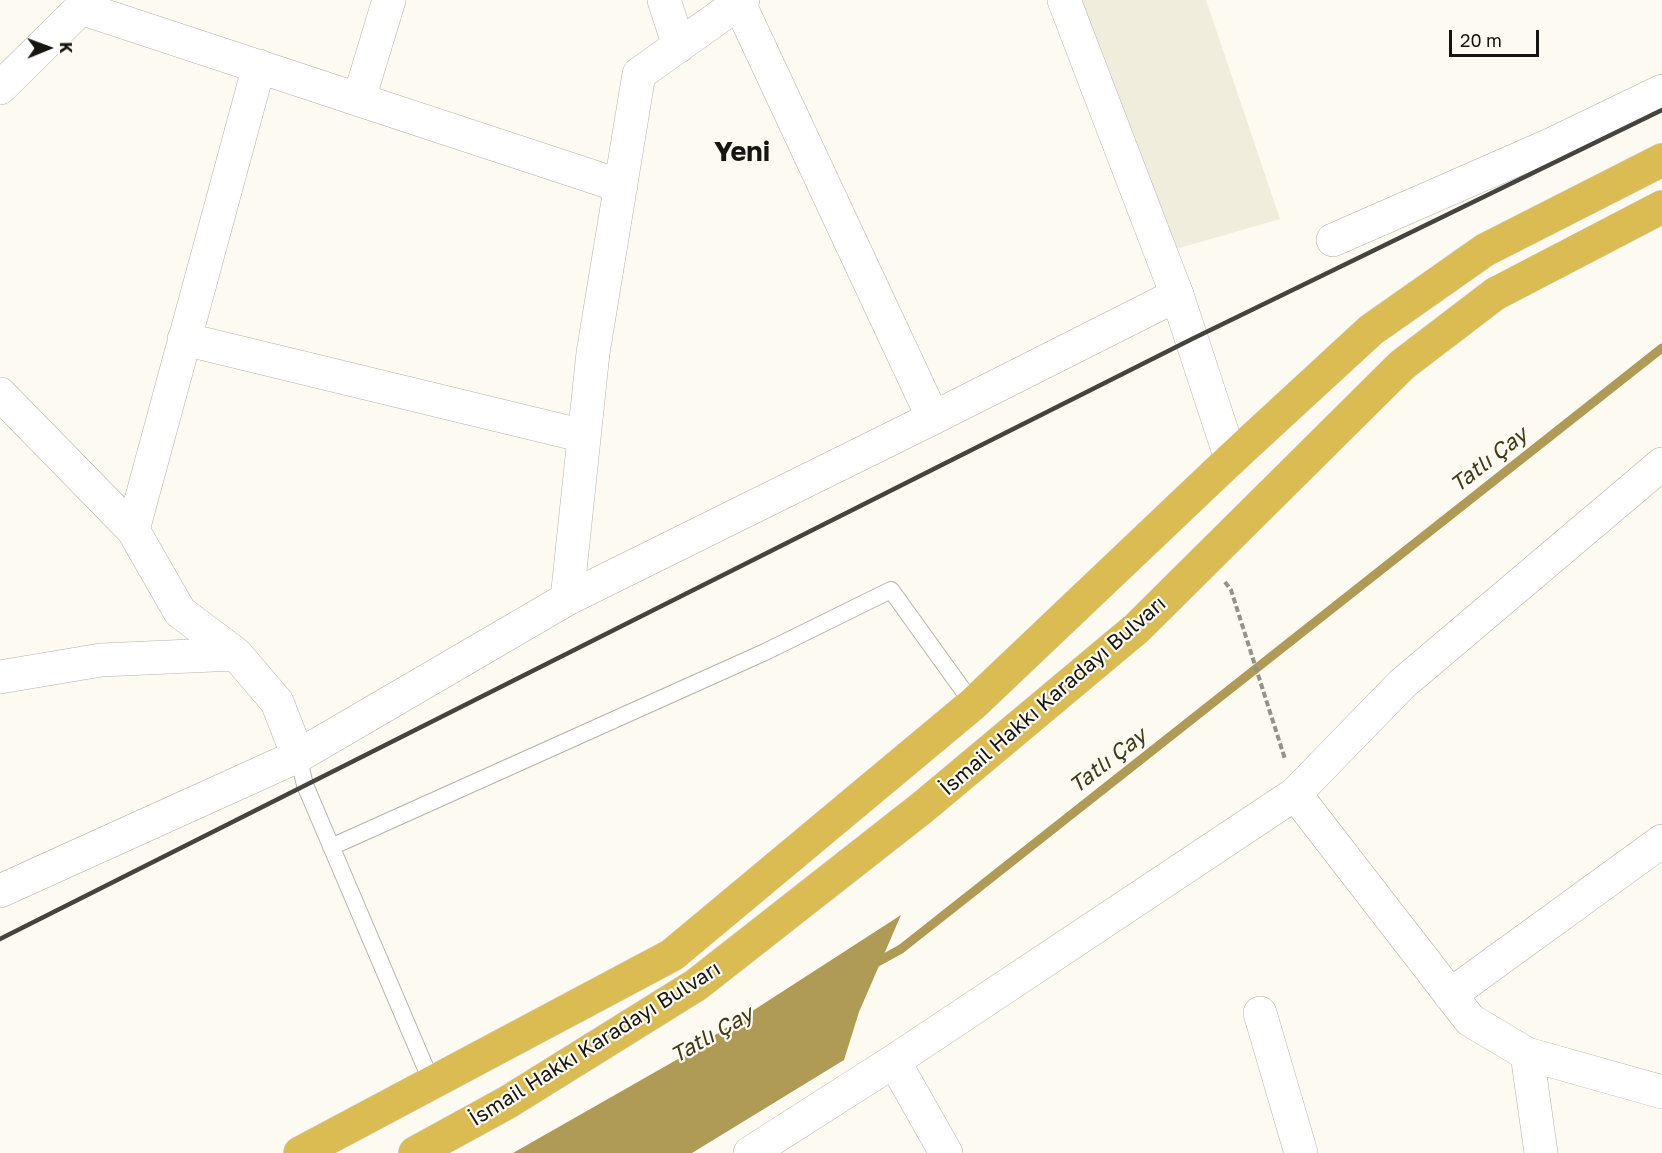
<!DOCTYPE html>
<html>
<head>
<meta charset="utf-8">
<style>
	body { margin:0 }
	#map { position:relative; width:1662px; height:1153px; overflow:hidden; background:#fcfaf1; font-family:"Golos Text",sans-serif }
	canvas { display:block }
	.north { position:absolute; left:18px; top:18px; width:60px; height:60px; -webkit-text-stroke:4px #fcfaf1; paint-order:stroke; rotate:89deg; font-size:16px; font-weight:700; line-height:24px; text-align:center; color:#161512 }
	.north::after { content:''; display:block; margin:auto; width:21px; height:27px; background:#161512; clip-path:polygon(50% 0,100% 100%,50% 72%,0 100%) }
	.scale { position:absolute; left:1449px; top:30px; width:90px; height:27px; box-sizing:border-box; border:3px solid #161512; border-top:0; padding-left:8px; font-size:18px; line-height:21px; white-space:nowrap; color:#161512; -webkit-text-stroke:4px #fcfaf1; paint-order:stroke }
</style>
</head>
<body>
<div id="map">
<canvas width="1662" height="1153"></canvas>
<div class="north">K</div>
<div class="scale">20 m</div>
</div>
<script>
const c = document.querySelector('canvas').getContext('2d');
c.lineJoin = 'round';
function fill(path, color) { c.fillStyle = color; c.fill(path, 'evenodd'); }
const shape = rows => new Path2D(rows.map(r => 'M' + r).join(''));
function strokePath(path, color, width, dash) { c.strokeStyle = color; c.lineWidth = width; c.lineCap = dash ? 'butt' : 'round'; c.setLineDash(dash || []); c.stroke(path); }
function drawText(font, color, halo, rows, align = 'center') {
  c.font = font + ' "Golos Text",sans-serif'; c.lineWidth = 4.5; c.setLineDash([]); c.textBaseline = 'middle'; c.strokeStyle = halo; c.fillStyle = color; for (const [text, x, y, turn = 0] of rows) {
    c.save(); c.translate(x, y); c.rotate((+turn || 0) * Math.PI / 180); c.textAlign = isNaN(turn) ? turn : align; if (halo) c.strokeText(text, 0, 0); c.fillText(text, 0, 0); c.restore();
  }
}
const built = shape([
	[1077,0,1206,0,1280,219,1176,249]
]);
const water = shape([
	[901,915,859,1012,844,1060,692,1153,513,1153,678,1059]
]);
const stream = shape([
	[872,965,901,949,1662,348]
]);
const path = shape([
	[1225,582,1231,590,1285,759]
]);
const lane = shape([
	[298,756,305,785,432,1083],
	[331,847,765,652,891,590,973,704]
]);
const street = shape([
	[664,0,679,46],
	[739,3,933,418],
	[81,8,621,186],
	[259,66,133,530,180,612,236,654,277,702,298,756],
	[0,88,81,8,82,0],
	[359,99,389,0],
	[1333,240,1550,145,1662,91],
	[184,339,584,436],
	[0,394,133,530],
	[567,599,593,353,639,74,743,0],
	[0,677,101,660,236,654],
	[1295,794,1470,1020,1527,1054,1662,1092],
	[0,891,298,756,567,599,933,418,1177,295,1231,459],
	[1450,995,1662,841],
	[1260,1013,1301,1153],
	[1527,1054,1541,1153],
	[894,1061,946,1153],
	[750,1153,894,1061,1295,794,1402,684,1662,464]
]);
const secondary = shape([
	[1064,0,1177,295]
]);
const highway = shape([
	[300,1153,672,955,973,704,1231,459,1371,330,1485,250,1662,160],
	[415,1153,508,1102,696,985,923,807,1137,628,1402,365,1495,294,1662,207]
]);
const rail = shape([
	[0,939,1192,339,1662,110]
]);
const streetNames = [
	["İsmail Hakkı Karadayı Bulvarı",1053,696,-41],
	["İsmail Hakkı Karadayı Bulvarı",595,1044,-32]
];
const waterNames = [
	["Tatlı Çay",1489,460,-38],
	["Tatlı Çay",1108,761,-38],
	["Tatlı Çay",712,1035,-30]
];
const districtNames = [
	["Yeni",742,152]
];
fill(built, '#f1eddc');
fill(water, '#b09b56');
strokePath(stream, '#b09b56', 9);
strokePath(lane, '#b4b2a9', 18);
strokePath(street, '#b4b2a9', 34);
strokePath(secondary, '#b4b2a9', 34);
strokePath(highway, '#d5d5d4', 34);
strokePath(path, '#93928b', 4, [6, 3]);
strokePath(lane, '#fff', 16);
strokePath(street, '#fff', 33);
strokePath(secondary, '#fff', 33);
strokePath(highway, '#dabc53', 33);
strokePath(rail, '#44433e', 4.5);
drawText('21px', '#161512', '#fcfaf1', streetNames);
drawText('italic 22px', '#42391a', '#fcfaf1', waterNames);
drawText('bold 27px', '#161512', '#fcfaf1', districtNames);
</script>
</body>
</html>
